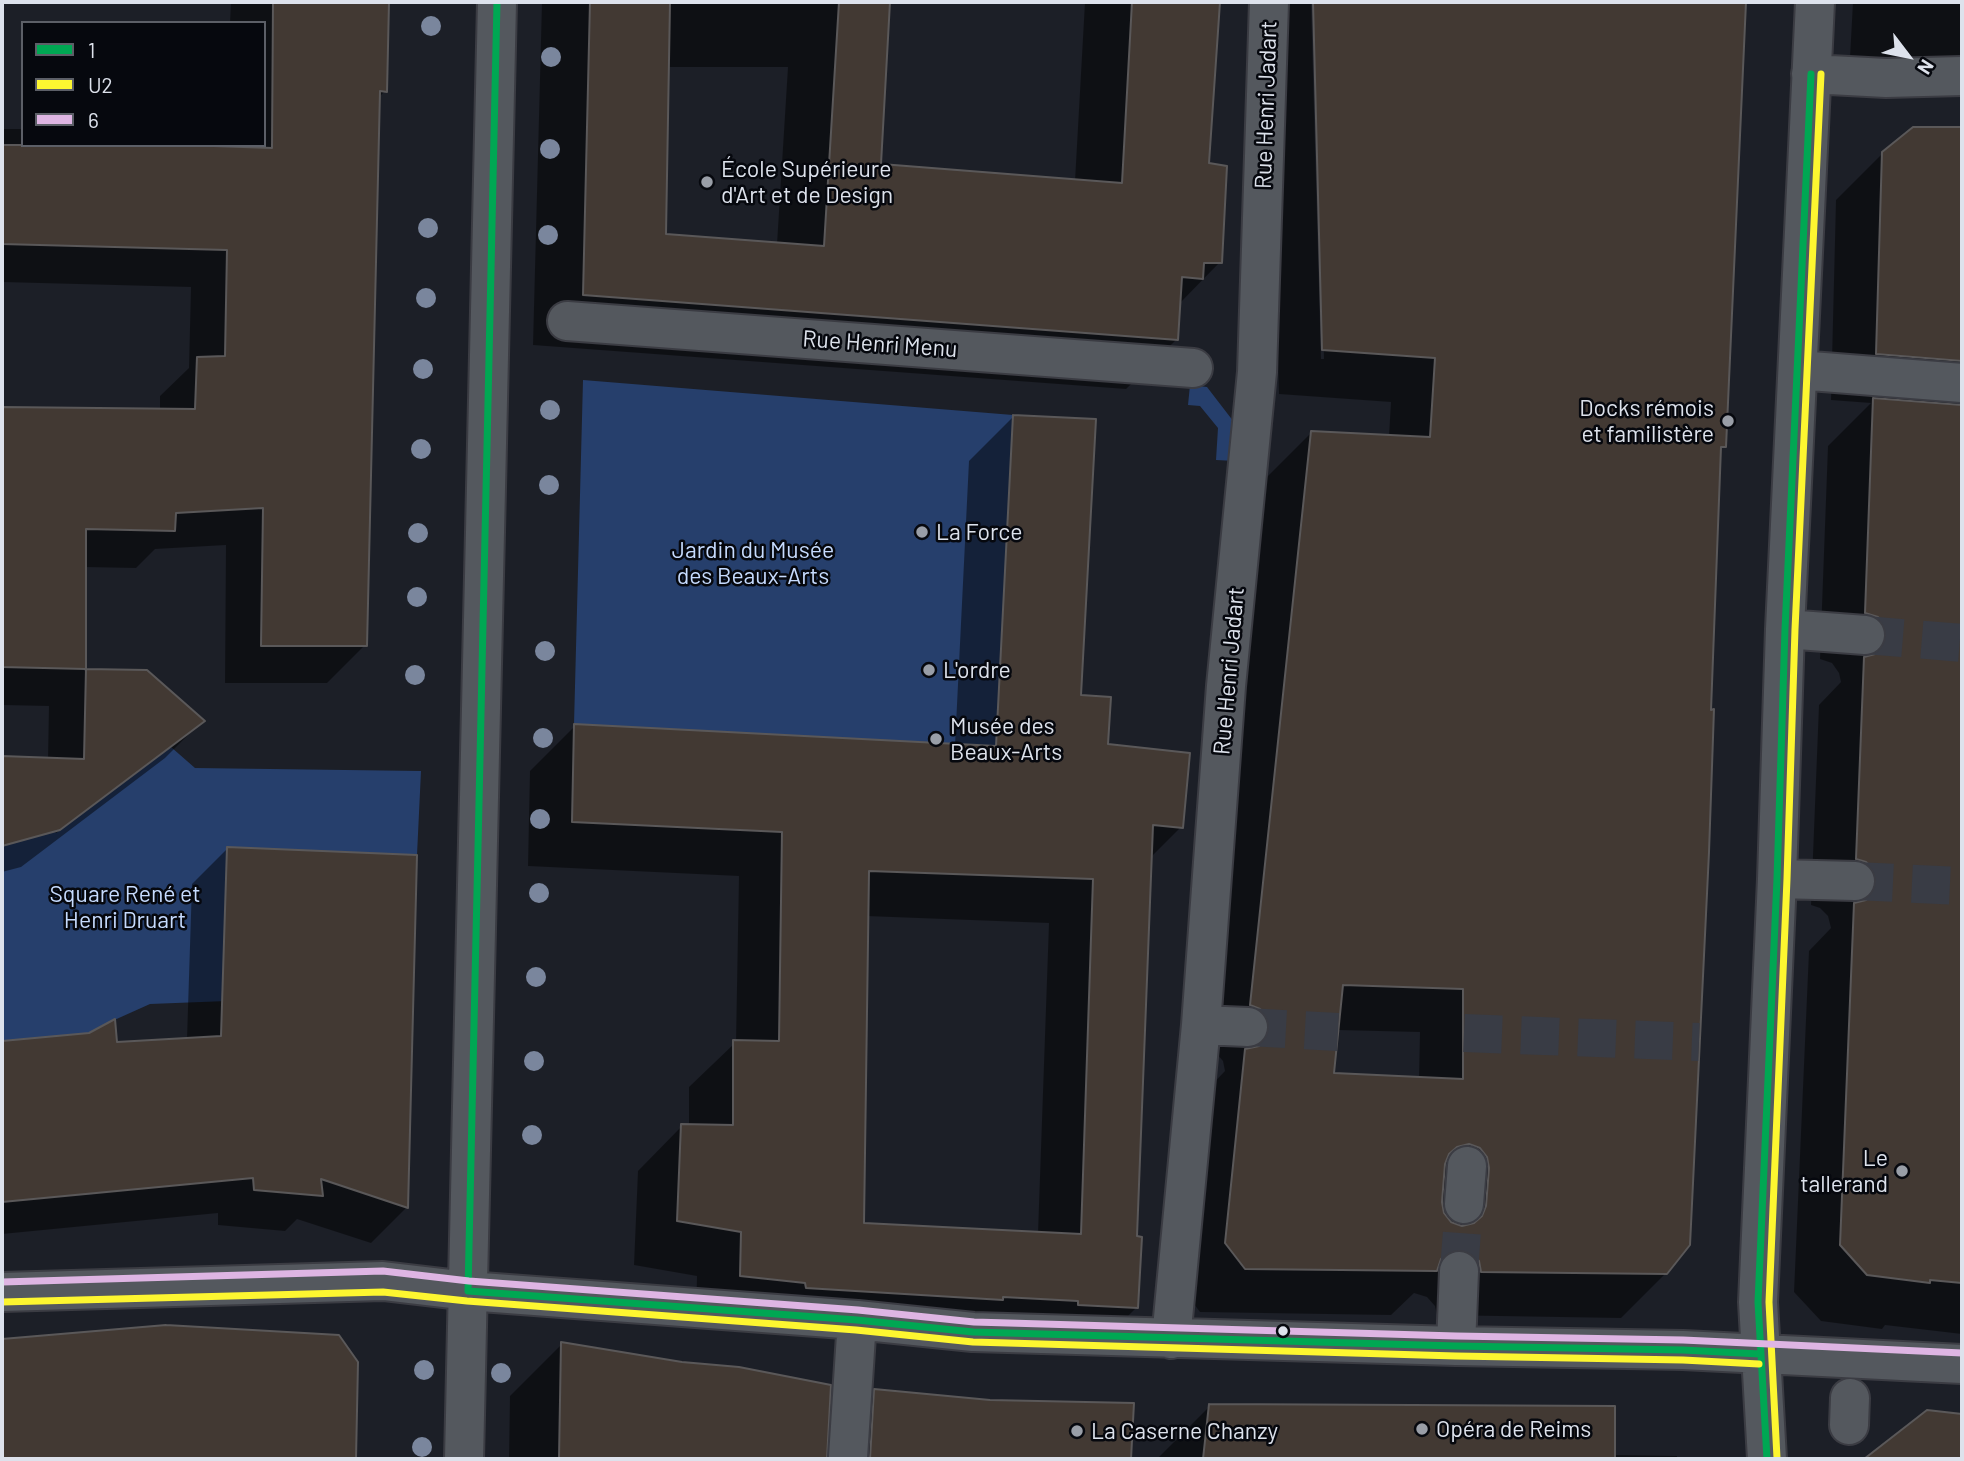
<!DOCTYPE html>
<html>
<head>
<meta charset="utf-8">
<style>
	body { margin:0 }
	#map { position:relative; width:1964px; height:1461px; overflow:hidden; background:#1c1f27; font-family:Barlow,sans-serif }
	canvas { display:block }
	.frame { position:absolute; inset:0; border:4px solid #dde2ec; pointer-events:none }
	.legend { position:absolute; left:21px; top:21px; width:245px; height:126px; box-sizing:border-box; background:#06080e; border:2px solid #5c5f67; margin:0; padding:9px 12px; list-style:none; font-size:21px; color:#dde2ec }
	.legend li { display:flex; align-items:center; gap:14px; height:35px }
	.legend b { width:35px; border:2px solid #5c5f67 }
	.north { position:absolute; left:1873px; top:21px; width:70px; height:70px; -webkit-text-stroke:5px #06080e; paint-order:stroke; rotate:122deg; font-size:19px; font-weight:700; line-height:28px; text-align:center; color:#dde2ec }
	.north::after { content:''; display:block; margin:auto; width:24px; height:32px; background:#dde2ec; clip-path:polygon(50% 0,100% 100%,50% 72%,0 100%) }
</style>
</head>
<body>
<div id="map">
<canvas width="1964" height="1461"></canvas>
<div class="frame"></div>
<ul class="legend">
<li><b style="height:9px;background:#00a753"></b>1</li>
<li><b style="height:9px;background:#fdf630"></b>U2</li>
<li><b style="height:9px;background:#deb5e3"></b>6</li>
</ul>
<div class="north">N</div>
</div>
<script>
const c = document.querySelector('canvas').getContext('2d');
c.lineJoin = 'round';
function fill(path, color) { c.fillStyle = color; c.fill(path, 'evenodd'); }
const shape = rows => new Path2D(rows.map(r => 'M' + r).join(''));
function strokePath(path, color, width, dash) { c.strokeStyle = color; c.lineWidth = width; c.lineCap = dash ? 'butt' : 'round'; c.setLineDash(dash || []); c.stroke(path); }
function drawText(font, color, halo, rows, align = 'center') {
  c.font = font + ' Barlow,sans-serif'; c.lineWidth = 5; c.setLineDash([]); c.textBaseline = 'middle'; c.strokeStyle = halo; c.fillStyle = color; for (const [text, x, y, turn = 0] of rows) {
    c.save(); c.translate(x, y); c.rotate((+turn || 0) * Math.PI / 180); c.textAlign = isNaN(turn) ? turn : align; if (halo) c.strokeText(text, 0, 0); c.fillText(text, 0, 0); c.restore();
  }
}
const green = shape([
	[583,380,1013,415,996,746,574,724],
	[1190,385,1207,387,1237,426,1235,461,1216,460,1218,428,1200,406,1188,405],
	[171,747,195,768,421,771,417,855,227,847,225,938,227,1001,150,1004,101,1026,87,1127,94,1194,71,1196,56,1037,2,1042,2,846,31,838,53,829,56,833]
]);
const shadow = shape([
	[231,2,387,2,385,91,378,98,365,645,327,683,225,683,226,545,155,549,136,568,84,567,84,671,146,672,202,721,165,758,21,867,2,872,2,758,48,759,49,706,2,705,2,409,160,410,160,396,189,368,191,287,2,282,2,129,23,129,23,145,235,149,235,145,264,145,264,23,230,23],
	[542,2,888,2,879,166,1075,181,1085,2,1218,2,1207,164,1220,262,1179,304,1177,339,1126,389,533,345],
	[667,67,788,67,777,244,664,235],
	[1268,2,1311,2,1321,359,1324,359,1314,2,1744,2,1724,446,1719,451,1666,1273,1621,1318,1437,1315,1435,1306,1427,1297,1414,1293,1391,1315,1200,1312,1182,1288,1202,1095,1225,1071,1223,1061,1216,1053,1207,1050,1267,477,1312,432,1389,436,1391,402,1279,394],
	[1337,1030,1420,1032,1419,1079,1332,1075],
	[1853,2,1962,2,1962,74,1849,76],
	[1962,128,1962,1334,1885,1325,1882,1329,1821,1321,1794,1292,1809,951,1831,928,1828,916,1820,908,1811,905,1819,705,1841,682,1839,673,1832,663,1820,659,1828,446,1871,403,1831,400,1836,200,1883,153,1913,129],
	[1014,416,1080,696,1106,746,1181,827,1149,859,1135,1237,1136,1308,1092,1352,696,1320,697,1276,634,1265,638,1171,682,1126,689,1126,689,1087,736,1042,739,876,528,866,530,771,575,726,955,745,969,461],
	[866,916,1049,923,1038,1233,863,1224],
	[228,848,407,1207,371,1243,297,1219,285,1231,218,1225,218,1213,2,1234,2,1043,90,1035,116,1044,187,1039,192,884],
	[166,1326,356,1363,354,1459,2,1459,2,1341],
	[562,1344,825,1441,875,1391,990,1402,1132,1404,1129,1459,509,1459,510,1396],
	[1210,1406,1613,1455,1677,1456,1677,1459,1157,1459],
	[1927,1412,1962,1415,1962,1459,1875,1459,1902,1432]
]);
const building = shape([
	[273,2,389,2,387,92,380,91,367,646,261,646,263,508,176,513,175,531,86,529,86,669,2,667,2,407,195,409,197,357,225,356,227,250,2,244,2,145,184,145,272,148,273,2],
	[590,2,670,2,666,234,824,246,839,2,890,2,881,164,1122,183,1132,2,1220,2,1209,163,1227,166,1222,263,1204,263,1203,279,1182,277,1178,340,583,295,590,2],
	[1313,2,1746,2,1726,447,1721,447,1711,710,1714,709,1709,852,1690,1245,1667,1274,1481,1272,1479,1261,1471,1253,1459,1249,1449,1251,1441,1259,1437,1271,1245,1269,1225,1243,1245,1049,1259,1046,1267,1038,1270,1029,1267,1016,1260,1009,1250,1005,1311,431,1430,437,1435,358,1322,350,1313,2],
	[1343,985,1463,989,1463,1079,1334,1073,1343,985],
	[1469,1144,1480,1148,1487,1157,1489,1168,1486,1206,1482,1216,1474,1223,1462,1226,1451,1222,1444,1213,1442,1202,1445,1164,1449,1154,1457,1147,1469,1144],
	[1913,127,1962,127,1962,361,1876,354,1882,152,1913,127],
	[1873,398,1962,405,1962,1283,1930,1280,1930,1283,1867,1275,1840,1245,1854,903,1866,900,1873,893,1877,882,1874,870,1866,862,1856,859,1864,657,1875,654,1883,648,1887,636,1885,626,1878,617,1865,613,1873,398],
	[1013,415,1096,419,1081,695,1111,697,1108,744,1190,753,1183,828,1153,825,1137,1236,1142,1237,1138,1308,1078,1305,1078,1301,1003,1297,1003,1300,806,1288,805,1283,740,1276,741,1232,677,1221,681,1124,733,1125,733,1040,779,1041,782,832,572,822,574,724,996,746,1013,415],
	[869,871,1093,879,1081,1234,864,1223,869,871],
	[86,669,147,670,205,721,60,830,2,846,2,756,84,759,86,669],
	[227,847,417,855,408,1208,321,1179,323,1196,254,1190,253,1178,2,1202,2,1041,89,1033,115,1019,117,1042,221,1036,227,847],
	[166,1325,339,1335,358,1362,356,1459,2,1459,2,1339,166,1325],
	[561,1342,682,1362,739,1367,831,1385,827,1459,559,1459,561,1342],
	[874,1389,990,1400,1134,1403,1131,1459,870,1459,874,1389],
	[1209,1404,1615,1406,1615,1459,1203,1459,1209,1404],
	[1927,1410,1962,1414,1962,1459,1864,1459,1927,1410]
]);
const minorTunnel = shape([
	[1865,635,1962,643],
	[1855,881,1962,886],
	[1248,1027,1338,1032],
	[1464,1033,1699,1042],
	[1459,1271,1464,1204]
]);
const minor = shape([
	[1811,74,1886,78,1962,76],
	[567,321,1193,368],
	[1798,370,1962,383],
	[1785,629,1865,635],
	[1777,879,1855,881],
	[1201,1025,1248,1027],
	[1464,1204,1467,1166],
	[2,1292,383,1281,468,1291,857,1320,973,1332,1456,1346,1683,1350,1962,1364],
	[1171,1339,1201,1025,1226,686,1257,372,1269,2],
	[1456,1346,1459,1271],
	[1849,1425,1850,1398],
	[848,1457,857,1320],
	[464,1459,497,2],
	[1767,1459,1758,1302,1777,879,1785,629,1815,2]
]);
const bus1 = shape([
	[468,1291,857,1320,973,1332,1456,1346,1683,1350,1760,1354],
	[468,1291,497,2],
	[1767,1459,1758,1302,1777,879,1785,629,1811,74]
]);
const bus2 = shape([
	[2,1302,383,1292,467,1301,856,1330,973,1342,1456,1356,1683,1360,1759,1364],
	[1777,1458,1769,1302,1787,879,1795,629,1821,74]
]);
const bus3 = shape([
	[2,1282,383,1271,469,1281,858,1310,974,1322,1456,1336,1683,1340,1962,1353]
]);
const trees = [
	[431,26],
	[551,57],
	[550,149],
	[428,228],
	[548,235],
	[426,298],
	[423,369],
	[550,410],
	[421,449],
	[549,485],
	[418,533],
	[417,597],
	[545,651],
	[415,675],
	[543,738],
	[540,819],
	[539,893],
	[536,977],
	[534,1061],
	[532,1135],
	[424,1370],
	[501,1373],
	[422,1447]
];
const markers = [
	[707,182,7,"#999ea7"],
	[1728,421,7,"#999ea7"],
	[922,532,7,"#999ea7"],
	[929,670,7,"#999ea7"],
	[936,739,7,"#999ea7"],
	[1902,1171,7,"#999ea7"],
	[1283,1331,6,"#dde2ec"],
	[1422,1429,7,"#999ea7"],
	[1077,1431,7,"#999ea7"]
];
const streetNames = [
	["Rue Henri Jadart",1266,105,-88],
	["Rue Henri Menu",880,344,4],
	["Rue Henri Jadart",1229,671,-85]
];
const poiNames = [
	["École Supérieure",721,169],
	["d'Art et de Design",721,195],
	["Docks rémois",1714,408,"right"],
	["et familistère",1714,434,"right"],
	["La Force",936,532],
	["L'ordre",943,670],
	["Musée des",950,726],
	["Beaux-Arts",950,752],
	["Le",1888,1158,"right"],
	["tallerand",1888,1184,"right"],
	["Opéra de Reims",1436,1429],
	["La Caserne Chanzy",1091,1431]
];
const parkNames = [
	["Jardin du Musée",753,550],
	["des Beaux-Arts",753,576],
	["Square René et",125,894],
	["Henri Druart",125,920]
];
fill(green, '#263f6c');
fill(shadow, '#0007');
fill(building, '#423933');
strokePath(building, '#5a5859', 2);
strokePath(minorTunnel, '#393c45', 38, [38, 19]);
strokePath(minor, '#3b3c43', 42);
strokePath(minor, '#54585e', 38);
strokePath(bus1, '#00a753', 7);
strokePath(bus2, '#fdf630', 7);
strokePath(bus3, '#deb5e3', 7);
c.fillStyle = '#7a869d';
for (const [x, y] of trees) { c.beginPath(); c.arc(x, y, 10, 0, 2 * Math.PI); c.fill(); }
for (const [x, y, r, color] of markers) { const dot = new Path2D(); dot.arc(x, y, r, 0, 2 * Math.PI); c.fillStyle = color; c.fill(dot); strokePath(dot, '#06080e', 2.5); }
drawText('23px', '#dde2ec', '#06080e', streetNames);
drawText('23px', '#dde2ec', '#06080e', poiNames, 'left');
drawText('23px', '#c6dbfe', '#06080e', parkNames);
</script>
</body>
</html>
